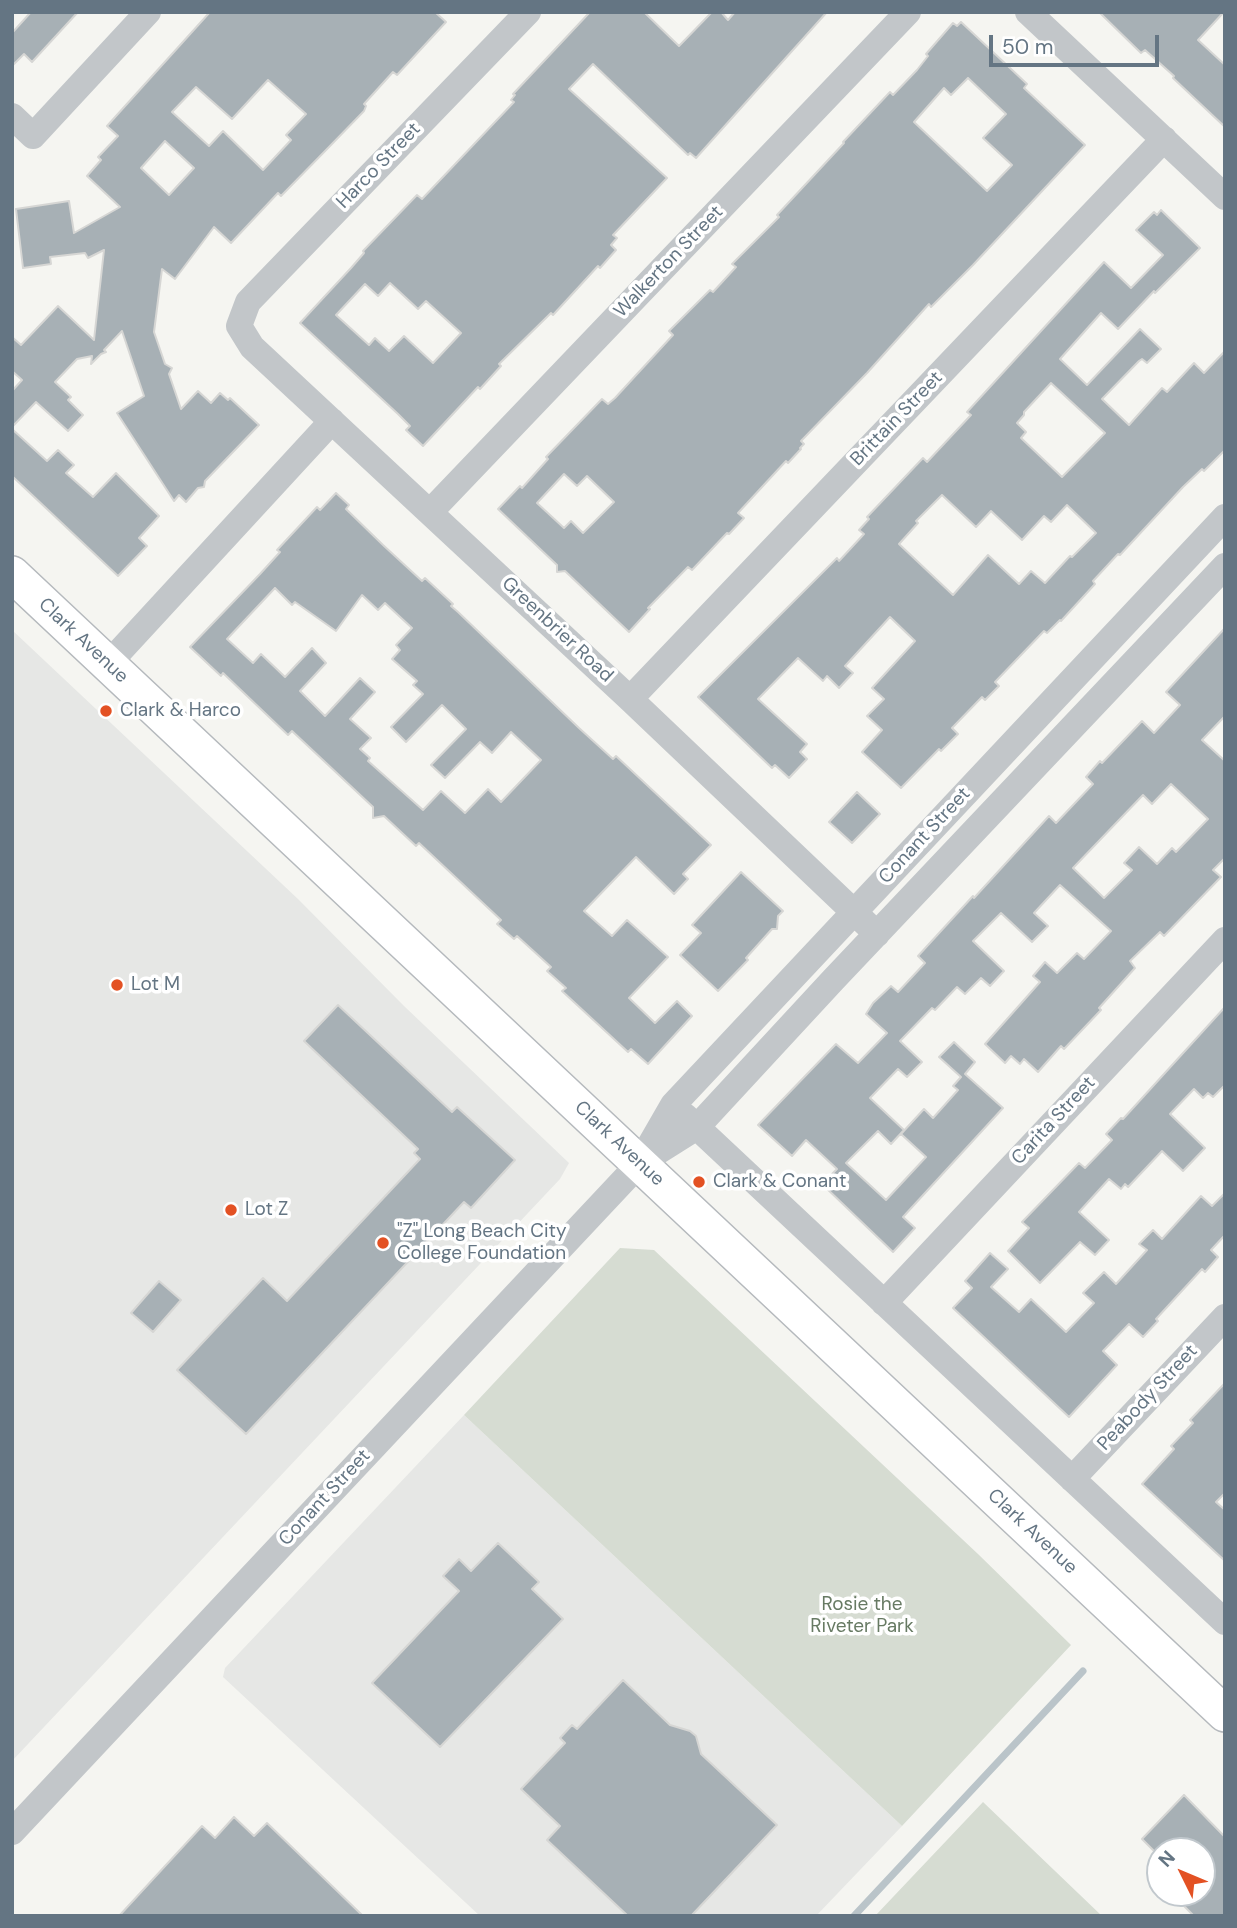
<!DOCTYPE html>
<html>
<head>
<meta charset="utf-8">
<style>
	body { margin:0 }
	#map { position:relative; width:1237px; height:1928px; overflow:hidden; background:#f5f5f1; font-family:"DM Sans",sans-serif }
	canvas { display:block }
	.frame { position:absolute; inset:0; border:14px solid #647583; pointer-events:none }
	.north { position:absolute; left:1146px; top:1837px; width:70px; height:70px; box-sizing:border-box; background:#fff; border:2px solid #c1c8cd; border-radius:50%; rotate:313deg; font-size:19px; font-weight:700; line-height:28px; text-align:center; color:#647583 }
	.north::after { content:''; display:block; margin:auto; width:24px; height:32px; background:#e35123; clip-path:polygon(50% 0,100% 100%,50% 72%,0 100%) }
	.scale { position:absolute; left:989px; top:35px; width:170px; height:32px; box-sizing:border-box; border:4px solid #647583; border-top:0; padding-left:9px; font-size:21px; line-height:24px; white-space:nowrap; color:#647583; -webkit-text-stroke:5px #fff; paint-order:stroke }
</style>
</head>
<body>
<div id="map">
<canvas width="1237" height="1928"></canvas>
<div class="frame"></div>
<div class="north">N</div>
<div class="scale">50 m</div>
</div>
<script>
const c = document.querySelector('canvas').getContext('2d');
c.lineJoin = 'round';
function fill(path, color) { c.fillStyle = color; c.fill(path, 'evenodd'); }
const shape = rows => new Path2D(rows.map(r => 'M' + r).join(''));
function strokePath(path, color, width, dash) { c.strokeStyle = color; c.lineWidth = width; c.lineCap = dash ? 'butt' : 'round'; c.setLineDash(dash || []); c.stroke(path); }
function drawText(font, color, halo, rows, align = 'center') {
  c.font = font + ' "DM Sans",sans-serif'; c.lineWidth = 7; c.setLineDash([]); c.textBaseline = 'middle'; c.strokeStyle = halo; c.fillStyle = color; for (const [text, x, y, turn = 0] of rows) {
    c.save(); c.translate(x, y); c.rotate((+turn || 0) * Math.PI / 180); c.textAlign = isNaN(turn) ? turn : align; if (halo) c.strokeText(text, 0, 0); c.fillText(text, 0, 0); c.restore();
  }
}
const built = shape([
	[12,630,298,899,404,1006,569,1163,560,1179,12,1761],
	[464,1415,902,1826,816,1916,480,1916,223,1677,225,1668]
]);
const green = shape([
	[620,1248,654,1250,978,1554,1071,1645,902,1826,464,1415],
	[983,1802,1102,1916,875,1916]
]);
const stream = shape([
	[854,1916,1083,1671]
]);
const building = shape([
	[31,12,78,12,32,62,24,54,12,66,12,33,31,12],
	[210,12,435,12,446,22,397,75,393,72,364,104,366,106,364,111,329,147,281,196,278,193,231,243,214,227,175,279,162,269,154,332,165,364,172,368,169,374,181,409,198,391,211,403,220,393,228,400,230,398,259,425,205,481,204,487,198,488,186,502,179,495,174,501,117,413,144,396,122,331,104,350,106,352,101,354,91,364,92,356,77,359,55,382,71,397,68,400,83,415,68,431,36,402,12,427,12,391,22,380,12,371,12,337,21,345,58,306,94,340,104,250,88,258,85,253,50,257,51,264,23,268,16,209,69,201,74,233,120,207,87,176,101,160,98,157,118,136,107,126,210,12],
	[268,80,306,114,286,135,291,140,263,170,223,131,209,146,172,112,196,87,232,119,268,80],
	[165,141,194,168,169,195,141,168,165,141],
	[590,12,644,12,679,46,712,12,721,12,728,20,735,12,827,12,696,158,690,153,688,155,593,64,569,89,667,178,613,235,617,238,611,245,616,250,600,268,598,266,553,315,551,313,499,364,501,366,480,389,478,387,423,446,406,430,410,426,398,414,300,323,351,268,364,253,363,251,417,195,422,199,514,102,511,100,515,95,513,94,590,12],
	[390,283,418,309,426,301,461,333,433,363,404,336,389,351,375,338,369,345,336,315,365,284,378,296,390,283],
	[1099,12,1224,12,1198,40,1225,65,1225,127,1173,78,1174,76,1145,50,1141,53,1099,12],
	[961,22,1027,84,1024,88,1085,145,973,265,931,307,929,304,867,373,801,441,804,444,800,448,801,449,788,463,786,461,738,513,744,518,729,534,727,533,692,570,688,567,648,608,650,609,629,632,565,571,557,572,557,565,498,509,520,486,522,488,548,459,546,457,602,399,608,404,615,398,673,335,669,331,710,290,713,292,736,267,732,264,779,217,777,215,844,143,843,142,890,92,893,95,917,70,928,56,926,54,953,23,957,26,961,22],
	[968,78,1006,114,983,138,1012,165,987,191,914,122,944,88,951,95,968,78],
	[564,474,577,486,587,476,614,502,583,533,571,521,564,528,537,503,564,474],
	[1161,210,1200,248,1155,293,1154,291,1118,329,1101,313,1060,359,1087,385,1140,329,1161,349,1147,363,1142,359,1139,361,1102,399,1129,425,1162,388,1167,392,1194,363,1204,373,1225,351,1225,450,1204,471,1202,469,1183,487,1120,555,1118,554,1093,581,1095,584,1061,621,1060,620,1047,633,1044,631,995,682,999,686,985,700,982,697,952,728,958,734,941,751,939,749,901,788,862,752,882,730,867,716,884,699,872,688,915,641,890,617,845,666,853,673,839,688,827,676,823,681,798,658,758,699,807,744,800,752,807,759,789,778,775,765,772,768,698,697,837,558,839,561,864,534,859,530,869,519,867,517,923,458,927,462,971,415,967,412,1104,262,1131,288,1163,255,1136,230,1154,212,1157,215,1161,210],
	[1051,383,1105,433,1062,477,1021,438,1026,432,1017,423,1024,415,1024,412,1051,383],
	[942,495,976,527,991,511,1022,540,1044,516,1051,522,1067,505,1096,533,1072,557,1070,556,1045,583,1031,571,1019,584,988,555,953,595,899,544,918,523,916,521,942,495],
	[12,429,47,461,58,450,74,465,66,473,93,497,116,473,159,516,139,538,147,546,118,576,12,476,12,429],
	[336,493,349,505,346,509,383,545,422,581,425,578,453,604,451,606,458,612,579,728,613,759,616,756,711,845,683,874,688,879,674,894,636,857,584,911,612,936,627,920,668,957,629,998,655,1023,677,1001,692,1016,648,1064,631,1049,628,1052,562,991,566,988,547,971,551,967,517,936,514,939,497,924,501,920,419,843,416,846,384,816,373,818,373,807,292,731,288,735,223,673,221,676,190,647,260,574,280,552,277,550,317,507,320,510,336,493],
	[275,588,292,605,295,602,336,631,362,595,378,610,385,603,412,628,396,645,400,650,392,659,417,681,413,685,423,694,391,727,406,742,442,705,466,729,431,765,445,778,480,742,492,753,511,732,541,760,501,802,488,789,465,813,441,791,423,810,368,761,370,758,360,749,371,738,350,719,375,692,360,678,325,716,300,691,326,663,312,648,285,677,261,654,253,663,227,639,275,588],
	[1225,628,1225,716,1202,740,1225,761,1225,858,1213,870,1221,877,1164,936,1160,932,1130,961,1135,968,1099,1008,1101,1010,1064,1049,1061,1046,1038,1072,1024,1059,1020,1064,1011,1056,1005,1063,985,1044,1040,982,1033,976,1045,962,1057,973,1077,953,1084,959,1111,931,1060,885,1034,913,1048,926,1032,942,1001,913,973,941,1004,971,990,986,981,978,965,994,957,987,935,1010,932,1008,900,1041,922,1062,907,1077,898,1069,870,1098,904,1130,891,1144,878,1131,846,1163,886,1200,926,1157,901,1134,924,1109,933,1118,958,1090,953,1086,961,1077,939,1057,954,1042,975,1062,965,1074,1003,1108,903,1217,915,1228,893,1252,822,1184,837,1169,806,1140,792,1156,758,1125,836,1044,858,1063,887,1033,866,1014,873,1003,891,986,898,992,925,963,918,956,973,896,974,898,1049,816,1056,823,1093,784,1086,777,1100,761,1102,763,1142,721,1154,733,1180,705,1166,692,1225,628],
	[1171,784,1208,819,1176,852,1172,848,1157,864,1139,847,1124,863,1132,870,1104,898,1073,868,1143,795,1152,804,1171,784],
	[857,792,880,814,852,843,829,822,857,792],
	[741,872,783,911,778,916,777,929,772,929,746,958,748,960,718,991,680,955,701,933,692,925,741,872],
	[338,1005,452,1112,457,1107,515,1160,471,1208,464,1202,246,1434,177,1370,263,1278,287,1301,420,1159,414,1153,418,1149,304,1041,338,1005],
	[1225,1007,1225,1085,1213,1097,1208,1093,1203,1098,1194,1089,1170,1114,1205,1148,1183,1171,1162,1151,1128,1187,1125,1184,1121,1189,1109,1179,1079,1212,1109,1240,1095,1255,1080,1242,1040,1283,1008,1251,1029,1228,1022,1222,1079,1163,1085,1168,1112,1140,1106,1134,1121,1118,1123,1119,1225,1007],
	[1225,1193,1225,1235,1211,1250,1218,1257,1205,1272,1202,1269,1156,1319,1158,1321,1143,1337,1129,1324,1103,1351,1117,1365,1069,1417,953,1308,972,1288,965,1281,990,1253,1008,1269,991,1287,1019,1312,1031,1299,1066,1332,1094,1303,1083,1293,1104,1272,1116,1284,1147,1250,1139,1244,1153,1230,1162,1239,1201,1196,1212,1206,1225,1193],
	[159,1281,181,1300,153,1332,131,1313,159,1281],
	[1225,1383,1225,1493,1216,1502,1225,1510,1225,1561,1142,1484,1174,1449,1171,1446,1193,1423,1190,1420,1225,1383],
	[498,1543,539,1582,532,1589,563,1619,440,1747,372,1683,459,1591,443,1576,459,1559,471,1571,498,1543],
	[623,1680,670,1725,690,1731,696,1736,701,1754,777,1825,691,1916,628,1916,547,1840,560,1826,521,1789,565,1743,560,1738,572,1725,577,1729,623,1680],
	[1184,1795,1225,1837,1225,1916,1194,1916,1171,1893,1202,1893,1202,1851,1154,1851,1142,1839,1184,1795],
	[234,1817,254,1836,267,1823,363,1916,119,1916,202,1826,215,1838,234,1817]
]);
const minor = shape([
	[528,12,248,302,239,326,252,347,630,699,877,934],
	[1028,12,1225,197],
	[12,116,33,136,148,12],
	[430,512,908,12],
	[108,664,332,421],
	[630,699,1164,139],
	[685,1116,1225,1622],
	[643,1161,697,1127,833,980,1225,566],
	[884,1303,1225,940],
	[1072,1479,1225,1317],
	[12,1832,639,1164,673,1105,1225,517]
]);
const major = shape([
	[12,574,1225,1714]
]);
const markers = [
	[106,711,7,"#e35123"],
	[117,985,7,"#e35123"],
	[699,1182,7,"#e35123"],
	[231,1210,7,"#e35123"],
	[383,1243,7,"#e35123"]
];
const streetNames = [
	["Harco Street",379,166,-46],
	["Walkerton Street",669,262,-46],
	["Brittain Street",897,419,-46],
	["Greenbrier Road",557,630,43],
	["Clark Avenue",83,641,43],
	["Conant Street",925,836,-47],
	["Carita Street",1054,1121,-47],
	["Clark Avenue",619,1144,43],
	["Peabody Street",1148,1398,-47],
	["Conant Street",325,1498,-47],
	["Clark Avenue",1032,1532,43]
];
const poiNames = [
	["Clark & Harco",120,711],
	["Lot M",131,985],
	["Clark & Conant",713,1182],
	["Lot Z",245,1210],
	["\"Z\" Long Beach City",397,1232],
	["College Foundation",397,1254]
];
const parkNames = [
	["Rosie the",862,1605],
	["Riveter Park",862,1627]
];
fill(built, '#e6e7e5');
fill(green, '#d6dcd2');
strokePath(stream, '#bac4c9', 7);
fill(building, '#a7b0b5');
strokePath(building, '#d6d6d4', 2);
strokePath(major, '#b5b9bd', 38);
strokePath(minor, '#c2c6c9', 26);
strokePath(major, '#fff', 35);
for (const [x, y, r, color] of markers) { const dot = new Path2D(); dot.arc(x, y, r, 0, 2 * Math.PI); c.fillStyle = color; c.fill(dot); strokePath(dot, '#fff', 2.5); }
drawText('19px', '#647583', '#fff', streetNames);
drawText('19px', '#647583', '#fff', poiNames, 'left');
drawText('19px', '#677a63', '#fff', parkNames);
</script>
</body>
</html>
